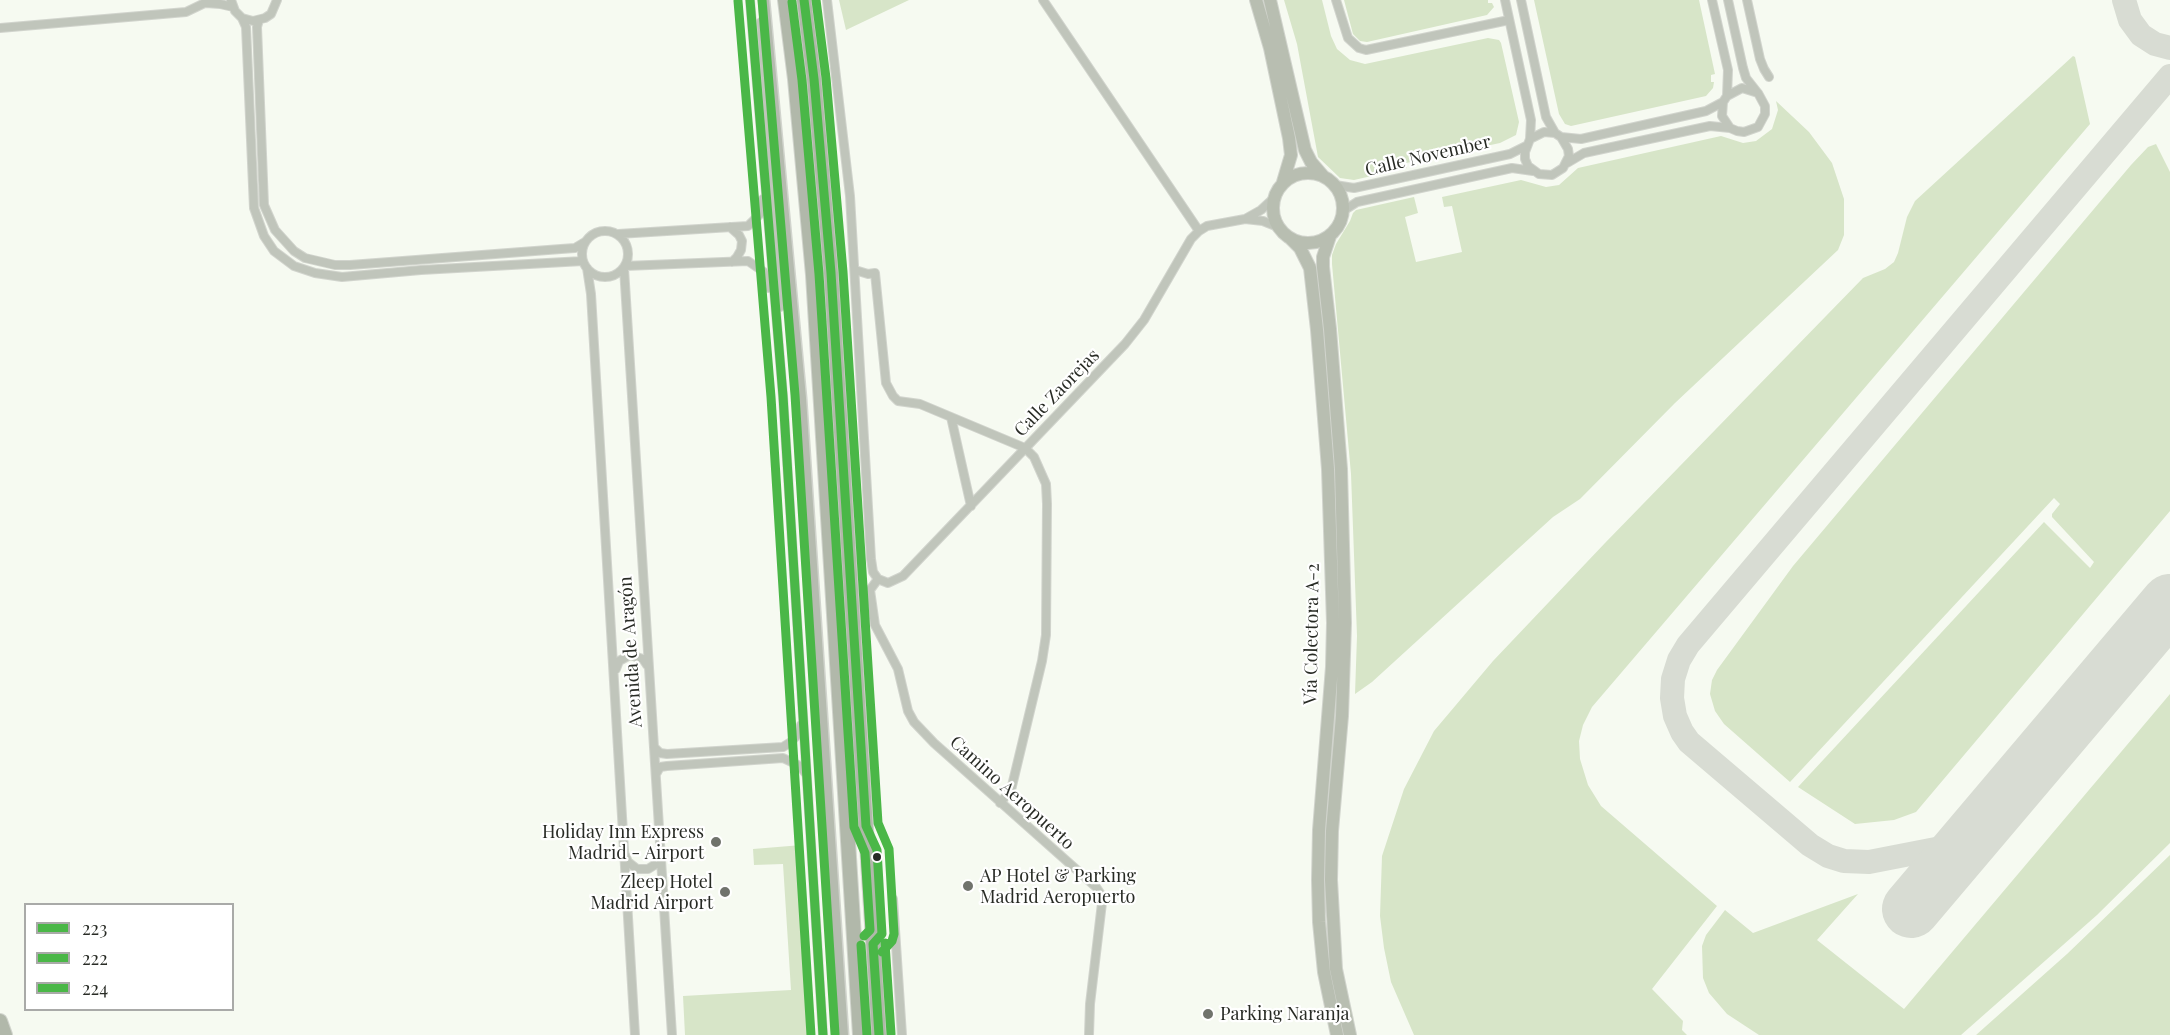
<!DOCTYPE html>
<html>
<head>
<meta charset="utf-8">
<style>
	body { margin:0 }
	#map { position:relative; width:2170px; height:1035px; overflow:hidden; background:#f6faf1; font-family:"Playfair Display",serif }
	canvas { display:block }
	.legend { position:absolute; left:24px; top:903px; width:210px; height:108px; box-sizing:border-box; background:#fff; border:2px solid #a9aaa8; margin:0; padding:8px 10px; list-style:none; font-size:18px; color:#282b25 }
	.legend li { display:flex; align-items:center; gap:12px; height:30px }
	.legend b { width:30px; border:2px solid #a9aaa8 }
</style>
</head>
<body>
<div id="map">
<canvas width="2170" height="1035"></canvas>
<ul class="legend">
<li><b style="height:8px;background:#4ab747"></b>223</li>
<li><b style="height:8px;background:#4ab747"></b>222</li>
<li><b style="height:8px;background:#4ab747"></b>224</li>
</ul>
</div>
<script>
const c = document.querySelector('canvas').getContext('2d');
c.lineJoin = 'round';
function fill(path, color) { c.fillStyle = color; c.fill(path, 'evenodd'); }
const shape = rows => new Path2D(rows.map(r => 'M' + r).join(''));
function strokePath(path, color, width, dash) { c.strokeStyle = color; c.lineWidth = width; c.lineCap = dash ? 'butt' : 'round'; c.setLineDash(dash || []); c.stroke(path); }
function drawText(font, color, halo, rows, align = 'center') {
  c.font = font + ' "Playfair Display",serif'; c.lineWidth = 4.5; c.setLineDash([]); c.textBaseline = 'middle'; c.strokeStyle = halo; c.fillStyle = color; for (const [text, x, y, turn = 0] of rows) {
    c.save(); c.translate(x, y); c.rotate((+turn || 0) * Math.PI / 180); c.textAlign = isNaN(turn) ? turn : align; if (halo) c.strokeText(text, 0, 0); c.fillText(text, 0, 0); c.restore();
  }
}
const green = shape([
	[839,0,909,0,846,30],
	[1284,0,1322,0,1331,36,1337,49,1350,60,1365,64,1488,38,1499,40,1501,43,1519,122,1516,135,1500,143,1406,163,1407,168,1354,180,1340,178,1318,157,1297,44],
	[1344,0,1488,0,1488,3,1492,3,1494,7,1487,15,1367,42,1360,41,1353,34],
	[1534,0,1699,0,1715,74,1711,75,1711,82,1714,82,1713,88,1706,96,1571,126,1565,124,1559,114],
	[2073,56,2075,57,2090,124,1592,707,1583,725,1579,741,1580,759,1588,785,1601,806,1717,906,1652,989,1683,1021,1682,1030,1687,1035,1414,1035,1391,982,1384,948,1380,916,1382,856,1404,789,1434,731,1493,661,1605,543,1863,278,1885,269,1894,262,1898,253,1907,217,1915,201],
	[1776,101,1809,132,1832,163,1844,199,1844,235,1838,250,1675,403,1580,499,1553,517,1372,682,1355,694,1357,636,1351,474,1332,264,1332,255,1336,244,1350,221,1353,213,1356,210,1414,197,1418,213,1405,217,1416,262,1462,252,1452,206,1444,207,1442,197,1521,180,1546,187,1559,185,1578,168,1721,136,1743,143,1756,141,1772,129,1778,110],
	[2156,144,2170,172,2170,511,1916,812,1894,820,1855,824,1798,787,2044,522,2090,568,2094,562,2052,517,2052,514,2060,504,2054,498,1790,782,1724,724,1715,711,1710,694,1712,680,1717,670,1793,566,2131,165,2148,147],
	[2170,694,2170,843,2097,915,1961,1035,1759,1035,1727,1014,1709,993,1703,978,1702,946,1706,935,1725,910,1753,933,1858,894,1817,940,1904,1009],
	[802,845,807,924,803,927,806,980,812,983,814,1035,685,1035,683,996,791,990,783,864,754,865,753,849],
	[2170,855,2170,1035,1976,1035,2067,954]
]);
const taxiway = shape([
	[2124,0,2130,20,2141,35,2155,44,2170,48],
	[1988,818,1967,838,1946,847,1869,862,1844,861,1828,856,1810,845,1689,742,1682,732,1675,716,1672,698,1673,679,1679,660,1688,645,2170,76]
]);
const runway = shape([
	[1911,909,2170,603]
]);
const street = shape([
	[231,0,235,11,242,18,253,21,265,18,271,14,277,0],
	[750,0,783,396,823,1035],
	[827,0,850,196,871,559,873,572,878,579],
	[1043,0,1199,231],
	[1336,0,1348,38,1359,48,1366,50,1509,20],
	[1505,0,1531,120,1530,139,1525,152,1525,159,1528,166,1539,174,1552,175,1563,168,1569,156,1568,149,1561,137,1555,133,1544,132,1530,139],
	[1521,0,1546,117,1555,133],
	[1712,0,1728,70,1727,96,1723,102,1722,116,1730,128,1737,131,1744,132,1758,127,1765,114,1765,106,1758,93,1742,88,1727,96],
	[1728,0,1743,68,1746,78,1757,92],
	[1747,0,1760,59,1764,69,1769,77],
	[206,3,220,4,233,7],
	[242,18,246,27,254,208,264,236,274,251,294,266,315,273,342,277,421,270,583,261],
	[259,20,257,27,264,205,275,230,294,251,305,258,335,265,350,265,561,249,575,248,585,242],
	[761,22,778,243,780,307],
	[0,28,186,12,211,0],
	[1561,137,1581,139,1706,111,1723,102],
	[1567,163,1584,153,1710,126,1730,128],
	[1335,185,1354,188,1510,154,1526,146],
	[1343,211,1357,202,1512,168,1533,171],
	[1245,219,1261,210,1274,198],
	[730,227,739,235,742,241,741,250,737,257,732,262],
	'582 254a23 23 0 1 1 46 0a23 23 0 1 1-46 0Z',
	[618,234,748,226,761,213,763,199],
	[625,266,748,261,764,272,769,288],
	[587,268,591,294,635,1035],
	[624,268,672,1035],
	[855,270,868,274,875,273,886,383,893,396,898,401,920,404,1025,448,1034,457,1046,484,1047,504,1046,635,1042,661,1011,790,1000,803],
	[951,417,971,506],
	[878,579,888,583,903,576,1125,344,1144,320,1191,239,1199,231,1207,226,1245,219,1263,221,1278,227],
	[878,579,870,590,875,625,898,669,908,711,914,722,934,743,1096,887,1100,893,1102,903,1090,1004,1089,1035],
	[616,669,619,661,630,655,643,659,647,665],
	[654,747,660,753,667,754,783,747,791,742,800,732,801,725],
	[656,774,660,767,667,766,783,758,800,766,806,774],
	[625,855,628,862,637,869,648,869,656,864,660,856],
	[893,899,902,1035]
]);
const secondary = shape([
	[764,0,801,398,843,1035]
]);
const primary = shape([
	[1256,0,1270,48,1289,138,1291,155,1283,182],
	[1270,0,1305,150,1311,162,1323,176],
	'1273 208a35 35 0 1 1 70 0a35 35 0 1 1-70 0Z',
	[1330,236,1323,257,1323,267,1330,329,1341,469,1345,623,1342,716,1332,831,1331,880,1336,969,1350,1035],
	[1291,239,1300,248,1310,268,1317,330,1328,469,1333,623,1332,667,1319,830,1318,880,1319,922,1324,972,1337,1035]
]);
const highway = shape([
	[785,0,795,79,813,275,860,1035],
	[804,0,814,79,831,273,879,1035],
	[0,1021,5,1035]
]);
const bus1 = shape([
	[750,0,783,396,823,1035],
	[804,0,814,79,831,273,866,826,877,850,882,934,873,944],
	[873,944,879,1035]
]);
const bus2 = shape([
	[738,1,771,397,811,1035],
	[792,2,802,80,819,274,854,827,865,853,870,930,864,936],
	[861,945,867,1035]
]);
const bus3 = shape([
	[762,0,795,395,835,1034],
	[816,0,826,78,843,272,878,823,889,849,894,934,892,941,882,952],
	[885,943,891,1034]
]);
const markers = [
	[716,842,6,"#70736c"],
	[877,857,5,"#282b25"],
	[968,886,6,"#70736c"],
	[725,892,6,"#70736c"],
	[1208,1014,6,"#70736c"]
];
const streetNames = [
	["Calle November",1428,156,-13],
	["Calle Zaorejas",1057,393,-46],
	["Vía Colectora A-2",1312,634,-89],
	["Avenida de Aragón",631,652,-94],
	["Camino Aeropuerto",1012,793,42]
];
const poiNames = [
	["Holiday Inn Express",704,832],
	["Madrid - Airport",704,853],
	["AP Hotel & Parking",980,876,"left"],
	["Madrid Aeropuerto",980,897,"left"],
	["Zleep Hotel",713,882],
	["Madrid Airport",713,903],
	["Parking Naranja",1220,1014,"left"]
];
fill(green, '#d7e5c8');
strokePath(taxiway, '#d8dcd3', 24);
strokePath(runway, '#d8dcd3', 58);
strokePath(street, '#d1d4cd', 10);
strokePath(secondary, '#d1d4cd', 13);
strokePath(primary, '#d1d4cd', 14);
strokePath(highway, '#d1d4cd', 16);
strokePath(street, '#c0c5bb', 8);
strokePath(secondary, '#b5bbaf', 10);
strokePath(primary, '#b8beb1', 12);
strokePath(highway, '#b1b8aa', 14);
strokePath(bus1, '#4ab747', 9);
strokePath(bus2, '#4ab747', 9);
strokePath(bus3, '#4ab747', 9);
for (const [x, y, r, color] of markers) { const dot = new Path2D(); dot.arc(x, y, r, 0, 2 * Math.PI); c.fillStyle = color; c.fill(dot); strokePath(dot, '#fff', 2); }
drawText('18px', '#282b25', '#fff', streetNames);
drawText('18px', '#282b25', '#fff', poiNames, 'right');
</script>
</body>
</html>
